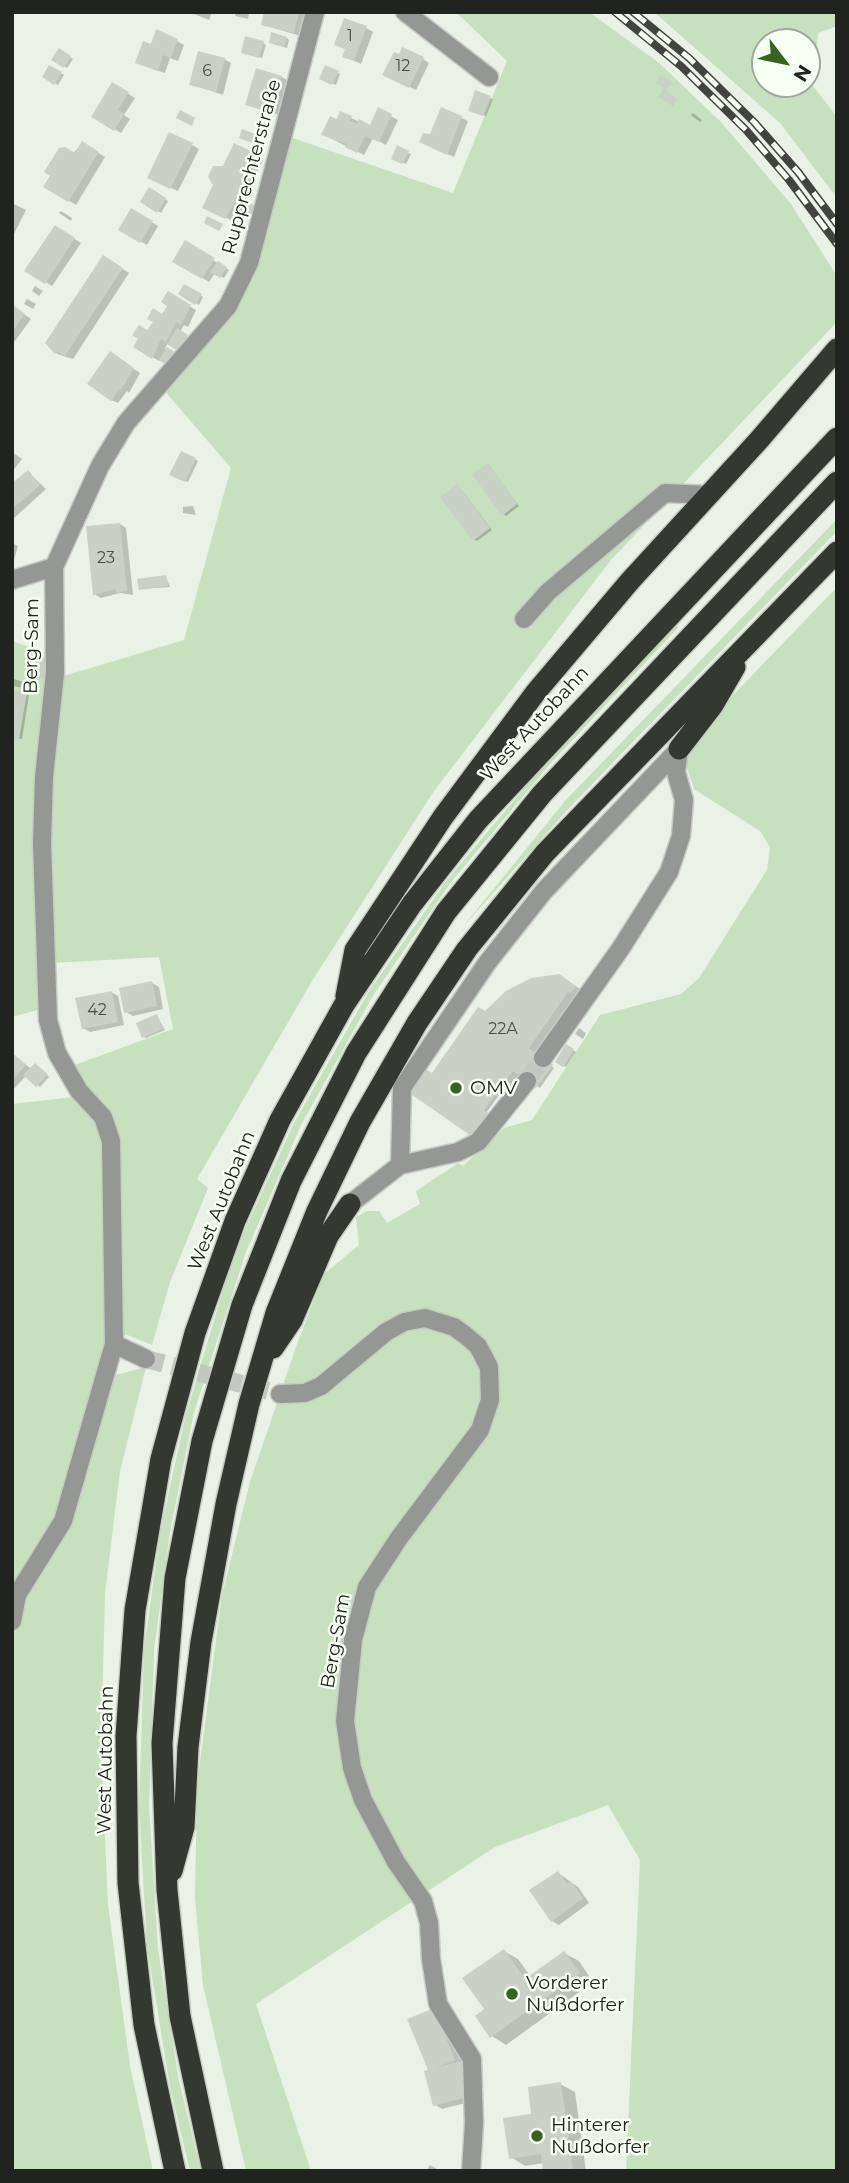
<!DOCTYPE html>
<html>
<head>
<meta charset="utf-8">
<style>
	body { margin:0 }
	#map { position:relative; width:849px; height:2183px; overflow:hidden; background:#eaf1e7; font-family:Montserrat,sans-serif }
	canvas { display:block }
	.frame { position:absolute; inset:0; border:14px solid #20231f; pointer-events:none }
	.north { position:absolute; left:751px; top:28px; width:70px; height:70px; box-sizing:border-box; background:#f7fef4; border:2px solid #a1a69f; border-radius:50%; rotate:122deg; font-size:19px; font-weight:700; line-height:28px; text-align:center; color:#20231f }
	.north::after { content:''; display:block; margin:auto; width:24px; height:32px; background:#386422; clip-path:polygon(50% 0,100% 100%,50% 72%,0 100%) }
</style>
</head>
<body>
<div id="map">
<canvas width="849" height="2183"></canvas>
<div class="frame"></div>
<div class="north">N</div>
</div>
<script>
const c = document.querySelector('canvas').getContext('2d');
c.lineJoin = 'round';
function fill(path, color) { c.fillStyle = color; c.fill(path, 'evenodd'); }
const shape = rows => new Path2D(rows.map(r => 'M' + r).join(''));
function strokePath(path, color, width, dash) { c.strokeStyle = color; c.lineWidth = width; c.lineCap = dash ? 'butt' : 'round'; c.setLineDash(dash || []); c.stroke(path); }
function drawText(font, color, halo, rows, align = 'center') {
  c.font = font + ' Montserrat,sans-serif'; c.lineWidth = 5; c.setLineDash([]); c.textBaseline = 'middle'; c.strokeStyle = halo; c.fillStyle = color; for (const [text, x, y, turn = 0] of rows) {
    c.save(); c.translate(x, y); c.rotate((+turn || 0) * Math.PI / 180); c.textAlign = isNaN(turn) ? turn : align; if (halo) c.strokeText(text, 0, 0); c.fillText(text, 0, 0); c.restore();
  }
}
const green = shape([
	[456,12,589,12,658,62,721,122,791,204,837,276,837,322,611,560,434,791,312,981,197,1179,208,1188,170,1282,152,1345,125,1334,112,1376,146,1367,120,1471,105,1593,101,1748,108,1905,130,2066,153,2171,12,2171,12,1104,74,1097,72,1066,173,1029,159,957,52,963,41,1009,12,1017,12,641,46,653,64,676,184,640,231,468,163,389,230,319,253,279,290,137,453,193,507,61],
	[654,12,837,12,837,26,818,33,816,55,807,65,807,42,765,42,765,84,807,84,807,78,837,117,837,198,780,123],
	[837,519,837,531,570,807,461,929,565,801],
	[837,587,837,2171,626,2171,640,1860,608,1805,495,1847,256,2004,311,2171,246,2171,203,1985,195,1898,197,1784,222,1595,250,1482,297,1344,324,1274,359,1245,356,1217,367,1211,379,1211,387,1223,420,1204,416,1191,458,1163,463,1166,504,1128,532,1120,600,1015,681,994,699,978,767,870,770,847,760,831,694,789,685,761,714,715],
	[677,625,678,628,551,763,451,882,374,994,301,1125,246,1252,194,1412,170,1532,154,1650,149,1806,158,1949,179,2081,201,2171,190,2171,170,2087,147,1946,139,1807,144,1650,160,1533,185,1418,234,1253,294,1123,369,991,447,880,548,760]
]);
const shadow = shape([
	[189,12,212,12,209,20],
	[236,12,249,12,248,19,235,16],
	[266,12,306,14,301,36,263,25],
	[366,28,373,32,361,64,344,56,346,50,336,44],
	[287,38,289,40,287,48,273,44],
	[177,41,184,45,178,61,170,58,165,73,144,66,152,46],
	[263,43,266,45,262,58,245,53],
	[59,51,73,59,67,68,54,60],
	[224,59,231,63,223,95,191,84],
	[423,59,429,63,416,90,391,78],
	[50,67,64,75,58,85,44,77],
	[326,67,340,74,336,85,321,78],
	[282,77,288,81,279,115,247,104],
	[112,84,135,98,124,115,130,119,121,133,93,116],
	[490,98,493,99,486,116,473,111],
	[442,109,468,121,454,157,428,145],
	[379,110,398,120,386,145,373,138,364,155,330,138,337,121,351,118,371,127],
	[693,113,702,120,700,122,691,115],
	[82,143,105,157,76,205,46,186],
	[192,145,199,149,178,191,156,181],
	[398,148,411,154,406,164,393,158],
	[256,156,263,160,244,202,256,208,251,219,238,212,233,221,204,207,224,167],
	[150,190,168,201,161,213,143,202],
	[12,203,26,210,12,238],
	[131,210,158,226,147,245,120,229],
	[61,211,72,218,71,221,59,213],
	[55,227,81,243,52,286,27,270],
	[185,243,229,270,224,278,215,273,209,282,174,261],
	[104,257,129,273,73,359,60,355,52,351],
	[35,286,43,291,39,296,32,291],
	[185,286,203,297,199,305,180,294],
	[169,294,196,310,188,327,184,325,180,332,189,338,182,351,168,343,165,348,178,356,159,361,135,347,163,316,170,305],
	[27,299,36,304,33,309,24,304],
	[12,306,31,319,12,345],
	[117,358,140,373,129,393,127,391,118,403,111,400],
	[12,452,22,459,12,472],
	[182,453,198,461,188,482,172,474],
	[488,465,519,506,506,516,503,514],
	[28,472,46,489,12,520,12,487],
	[460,488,492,530,477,541,474,539],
	[193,506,196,515,183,513,183,507],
	[120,524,126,528,133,595,120,593,101,598,94,594],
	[12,543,18,546,12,567],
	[166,577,170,587,140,589],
	[13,679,24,682,23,688,13,686],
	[26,694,29,695,22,739,12,738],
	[152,983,159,987,163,1009,133,1016,126,1012],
	[574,985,589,995,541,1058,554,1068,540,1088,527,1079,518,1090,507,1084,486,1113,433,1076,485,1013],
	[111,992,118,996,124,1025,90,1032,83,1028],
	[157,1016,165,1030,146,1038,143,1037],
	[579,1028,586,1033,583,1039,575,1034],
	[567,1046,576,1052,566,1067,557,1061],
	[12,1053,31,1069,38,1066,49,1077,40,1087,26,1076,12,1091],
	[558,1873,578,1887,589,1903,559,1925,552,1921],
	[504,1951,518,1959,531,1977,564,1953,579,1961,593,1982,506,2045,492,2036,487,2009],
	[445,2017,477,2100,442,2109,435,2105,433,2072,410,2020],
	[560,2084,575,2092,586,2171,545,2171,544,2163,525,2166,511,2157,533,2115],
	[430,2165,437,2169,439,2171,426,2171]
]);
const building = shape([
	[264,12,299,12,294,33,261,25],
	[344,18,367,26,354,61,342,57,345,49,334,45],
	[156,29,178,39,171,58,163,55,158,71,135,63,143,41,151,44],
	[271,32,287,37,284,47,269,43],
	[245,36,264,41,259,58,241,53],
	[402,47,424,57,409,88,382,75,394,52,399,54],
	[59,48,71,56,64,68,51,60],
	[198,51,225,58,216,92,189,85],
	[49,65,62,72,54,85,42,77],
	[325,65,339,71,332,85,319,79],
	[256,68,282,76,272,113,245,105],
	[661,75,672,82,666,90,677,99,673,106,658,97,664,88,656,83],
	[112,82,129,92,118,110,124,114,114,131,91,117],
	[475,90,491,96,483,116,468,111],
	[378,107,392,114,379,142,365,136,357,153,345,147,347,144,321,135,330,116,337,119,340,111,352,116,349,121,357,124,359,119,370,125],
	[441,107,462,116,447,155,419,142,423,133,430,134],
	[180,110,195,118,192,126,176,118],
	[242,129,258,135,255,144,239,138],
	[169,132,193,143,170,189,147,178],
	[82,141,99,152,68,202,43,187,50,176,44,172,59,148,65,147,75,153],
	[234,143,257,154,244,188,225,219,202,208,213,185,208,177,213,166,223,166],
	[397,145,409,151,402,164,391,159],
	[149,187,166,198,157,213,140,202],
	[246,201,254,205,248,219,239,215],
	[131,208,153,221,140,243,118,230],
	[207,216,223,224,219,231,204,223],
	[55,225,75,238,45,284,24,271],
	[185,240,215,258,202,279,172,262],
	[103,255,123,268,65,356,58,352,55,354,45,343],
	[218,261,227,267,220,278,210,272],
	[184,284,202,294,195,305,178,294],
	[168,291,191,305,181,325,176,322,166,342,161,339,152,359,133,347,138,339,132,335,139,325,147,330,153,322,147,319,153,308,162,314,167,306,161,302],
	[12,304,25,314,12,332],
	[177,328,188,335,178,351,167,344],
	[167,347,176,353,168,366,159,360],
	[110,351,134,368,121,390,119,389,111,401,87,384],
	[181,451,196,458,185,482,169,475],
	[488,463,517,504,502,516,472,474],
	[28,470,40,485,12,509,12,483],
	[457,484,490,528,473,541,440,497],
	[120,523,127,591,116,593,115,589,93,595,86,526],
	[166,575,168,586,139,590,137,579],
	[45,658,47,677,31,679,28,660],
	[12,690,27,692,19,739,12,738],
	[559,974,576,986,571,993,568,992,529,1048,553,1065,536,1088,513,1071,484,1110,491,1115,474,1138,408,1092,425,1069,432,1073,478,1007,485,1011,506,991,531,978],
	[152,981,157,1006,124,1013,119,988],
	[112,991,118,1022,82,1029,75,998],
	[157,1014,163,1029,142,1038,136,1023],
	[566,1044,574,1049,563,1067,555,1062],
	[12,1053,26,1065,12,1080],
	[35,1063,48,1074,36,1087,23,1075],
	[558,1871,567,1884,571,1881,583,1898,551,1922,529,1890],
	[504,1949,525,1979,564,1951,580,1973,490,2038,475,2016,484,2009,462,1978],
	[434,2008,455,2060,435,2068,461,2061,471,2096,433,2106,424,2071,428,2070,407,2019],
	[561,2082,573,2171,543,2171,541,2154,509,2159,503,2118,531,2114,528,2087]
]);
const minorTunnel = shape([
	[527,1081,543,1058],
	[146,1359,280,1394]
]);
const minor = shape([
	[405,12,489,77],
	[54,567,55,673,44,777,42,843,48,1020,57,1053,79,1091,103,1117,111,1141,114,1344,146,1359],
	[12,580,54,567,100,466,126,423,228,306,249,263,315,12],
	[524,619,548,592,665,493,708,495],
	[543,1058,621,948,669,872,681,836,684,800,676,772,679,749],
	[400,1165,458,1152,478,1142,527,1081],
	[350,1204,400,1165,402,1088,487,963,544,891,679,749],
	[280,1394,305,1393,321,1386,386,1332,404,1322,425,1318,454,1327,465,1335,478,1346,489,1367,490,1400,480,1430,399,1538,367,1587,353,1640,345,1721,352,1768,363,1800,396,1862,423,1901,429,1923,431,1959,438,2004,472,2059,474,2123,471,2171],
	[12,1621,17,1595,63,1521,114,1344]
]);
const highway = shape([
	[679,749,713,705,735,667],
	[346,996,355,950,443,817,536,692,630,581,759,440,837,349],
	[273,1348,292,1320,328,1236,350,1204],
	[172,1871,184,1827,188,1747,201,1642,226,1504,249,1404,276,1313,317,1211,360,1122,417,1023,467,949,545,853,837,552],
	[175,2171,144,2025,128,1883,126,1736,135,1610,161,1459,195,1333,235,1221,280,1120,344,1005,412,904,478,820,837,438],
	[213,2171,180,2016,167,1890,162,1743,175,1578,202,1441,242,1305,291,1181,356,1053,446,912,542,794,837,482]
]);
const rail = shape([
	[615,12,682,67,746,130,789,180,837,244],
	[633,12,689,58,754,122,798,172,837,224]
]);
const markers = [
	[456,1088,7,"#386422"],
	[512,1994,7,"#386422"],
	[537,2136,7,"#386422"]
];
const numberNames = [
	["1",350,36],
	["12",403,66],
	["6",207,71],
	["23",106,558],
	["42",97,1010],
	["22A",503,1029]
];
const streetNames = [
	["Rupprechterstraße",252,167,-75],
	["Berg-Sam",32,646,-89],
	["West Autobahn",535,724,-47],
	["West Autobahn",222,1201,-68],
	["Berg-Sam",336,1641,-80],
	["West Autobahn",106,1760,-89]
];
const poiNames = [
	["OMV",470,1088],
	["Vorderer",526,1983],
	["Nußdorfer",526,2005],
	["Hinterer",551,2125],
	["Nußdorfer",551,2147]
];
fill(green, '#c7e0bd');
fill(shadow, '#0003');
fill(building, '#c9d0c6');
strokePath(minorTunnel, '#c2c8bf', 18, [18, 9]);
strokePath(minor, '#c6ccc3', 21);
strokePath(highway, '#c6ccc3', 24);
strokePath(minor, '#949793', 18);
strokePath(highway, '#333831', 21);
strokePath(rail, '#41443f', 8);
strokePath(rail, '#f7fef4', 5, [16]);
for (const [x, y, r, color] of markers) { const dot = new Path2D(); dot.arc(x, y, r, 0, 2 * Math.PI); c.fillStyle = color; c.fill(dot); strokePath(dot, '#f7fef4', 2.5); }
drawText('16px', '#4a4e49', null, numberNames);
drawText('19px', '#20231f', '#f7fef4', streetNames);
drawText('19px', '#20231f', '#f7fef4', poiNames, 'left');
</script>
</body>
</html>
